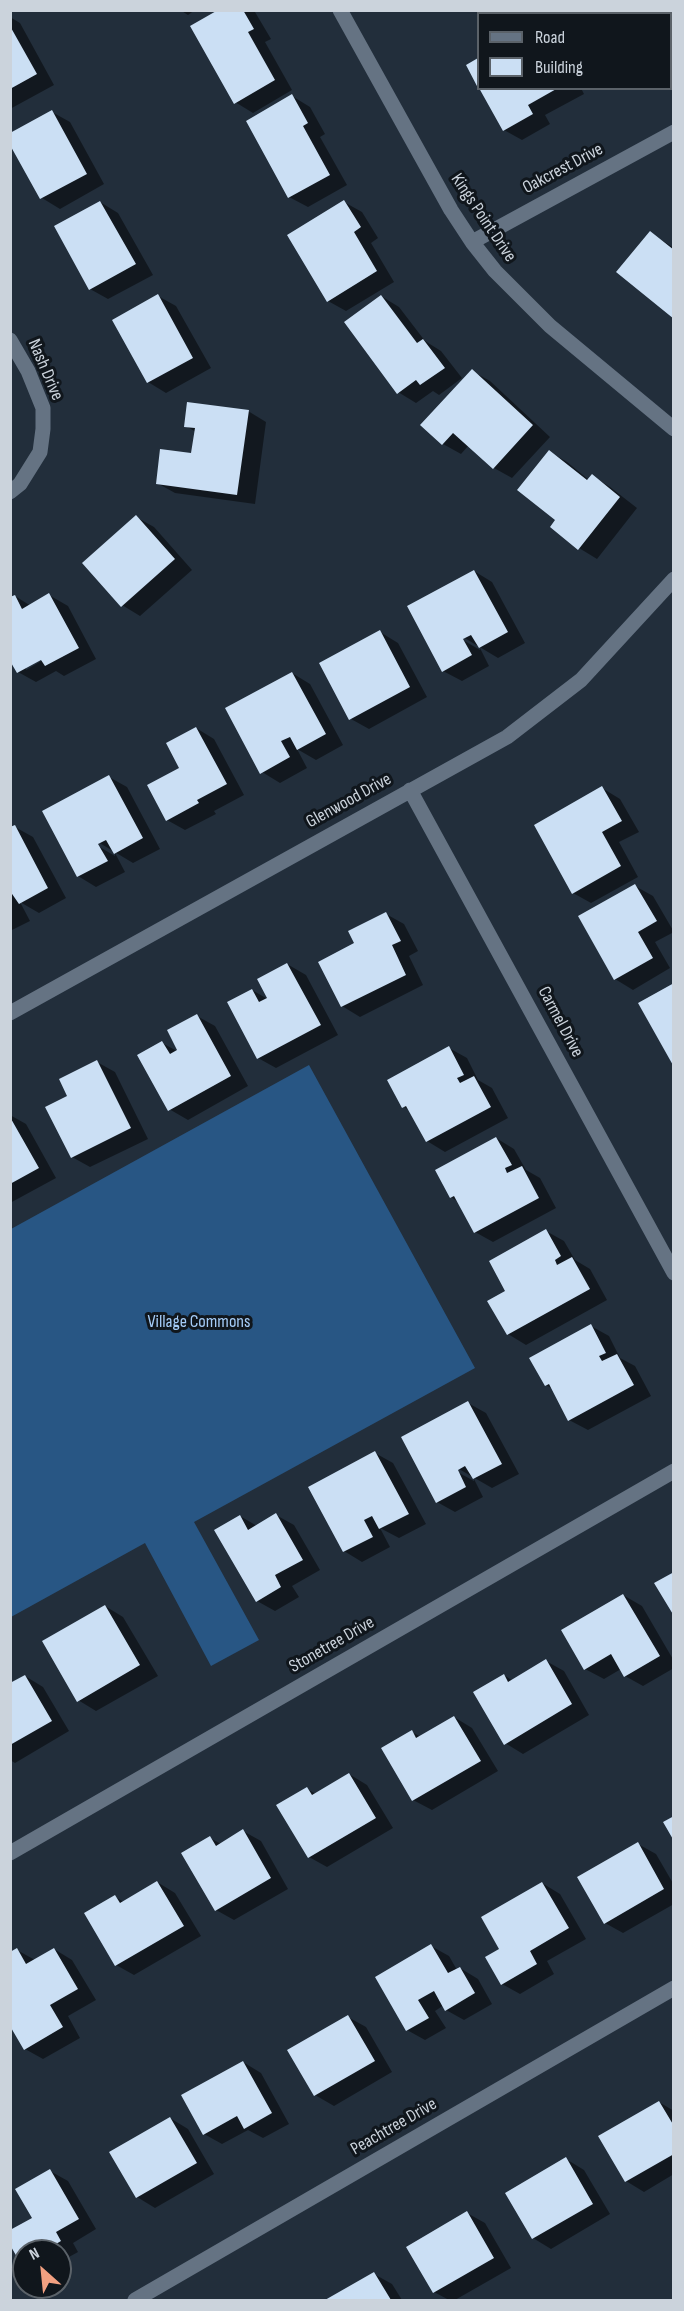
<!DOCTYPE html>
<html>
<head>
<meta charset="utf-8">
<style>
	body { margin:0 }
	#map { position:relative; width:684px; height:2311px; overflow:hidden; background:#222e3b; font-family:"Sofia Sans Condensed",sans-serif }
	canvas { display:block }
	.frame { position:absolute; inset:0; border:12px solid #cbd3dc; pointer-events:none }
	.legend { position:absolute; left:477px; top:12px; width:195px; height:78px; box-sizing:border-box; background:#10161c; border:2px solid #5b6269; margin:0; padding:8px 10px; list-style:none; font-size:18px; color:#cbd3dc }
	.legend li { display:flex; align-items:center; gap:12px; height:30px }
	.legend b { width:30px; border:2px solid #5b6269 }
	.north { position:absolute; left:12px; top:2239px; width:60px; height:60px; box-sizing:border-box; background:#10161c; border:2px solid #5b6269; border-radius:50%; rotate:333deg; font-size:16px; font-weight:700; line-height:24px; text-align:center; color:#cbd3dc }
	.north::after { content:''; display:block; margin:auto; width:21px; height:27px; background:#f2a081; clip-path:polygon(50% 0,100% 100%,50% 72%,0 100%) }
</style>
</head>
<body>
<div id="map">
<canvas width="684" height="2311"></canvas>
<div class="frame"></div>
<ul class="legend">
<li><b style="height:8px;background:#657383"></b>Road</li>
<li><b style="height:16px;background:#cbdff4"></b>Building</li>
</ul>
<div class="north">N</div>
</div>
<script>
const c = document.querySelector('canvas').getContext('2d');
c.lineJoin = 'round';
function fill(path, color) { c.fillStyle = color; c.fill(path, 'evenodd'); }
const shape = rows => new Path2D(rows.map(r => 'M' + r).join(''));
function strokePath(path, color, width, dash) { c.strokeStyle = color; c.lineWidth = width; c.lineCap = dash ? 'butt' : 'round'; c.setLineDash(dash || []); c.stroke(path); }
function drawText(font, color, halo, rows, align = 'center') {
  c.font = font + ' "Sofia Sans Condensed",sans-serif'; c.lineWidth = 6; c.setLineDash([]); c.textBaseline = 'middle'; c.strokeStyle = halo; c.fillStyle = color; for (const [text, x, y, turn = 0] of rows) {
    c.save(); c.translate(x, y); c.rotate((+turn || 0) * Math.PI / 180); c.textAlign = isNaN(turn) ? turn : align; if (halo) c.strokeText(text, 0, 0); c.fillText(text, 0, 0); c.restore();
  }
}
const forest = shape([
	[309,1065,475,1368,194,1522,259,1640,211,1666,145,1543,11,1617,11,1229]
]);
const shadow = shape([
	[180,10,195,10,188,15],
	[221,10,255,12,271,39,265,42,292,90,253,113,235,102],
	[10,17,20,23,54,85,10,109],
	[481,88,581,88,584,94,545,115,550,124,522,140,504,130],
	[292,96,310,107,325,134,320,137,347,185,308,207,289,197],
	[52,112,70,122,104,184,60,209,42,198,10,142],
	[100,202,118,213,153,275,108,299,90,289],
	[344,202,362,212,378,238,371,243,394,282,346,311,328,301],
	[650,233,674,248,674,317],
	[158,296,176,306,211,368,166,393,148,382],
	[381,296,399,307,425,341,441,351,462,378,439,395,433,391,416,403,398,392],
	[472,371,490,381,550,437,512,478,494,468,469,445,461,454,443,444],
	[248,411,266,422,255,504,175,493,157,483,193,455,196,432,186,426],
	[550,452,567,462,589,480,592,476,610,487,637,508,597,559,579,548,557,519],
	[136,517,154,527,192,570,140,616,122,605],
	[474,571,492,582,525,643,498,658,458,634,456,636,480,650,480,648,489,666,462,681,443,671],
	[49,595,68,606,96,659,64,676,56,671,36,682,18,672,15,596,31,606],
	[47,655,48,657,26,670,26,667],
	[380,632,398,643,427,697,369,729,351,719],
	[292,673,310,684,343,745,316,760,297,749,307,768,280,783,262,772],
	[196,728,214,739,244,795,214,811,216,814,185,830,167,820,181,768],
	[109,777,127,787,160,849,133,863,93,839,91,842,115,856,115,853,125,872,96,887,78,876],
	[602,788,620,799,639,832,619,842,638,877,591,903,573,893],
	[15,827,33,837,66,898,39,913,20,902,30,921,10,931,10,829],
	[635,886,653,896,674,932,655,942,670,968,633,990,615,979],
	[386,914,404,924,418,951,409,956,423,985,360,1017,342,1006,356,944],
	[287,964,306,975,338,1035,276,1068,258,1058,252,990,271,1001],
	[197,1016,215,1026,248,1086,188,1120,169,1109,162,1043,177,1051],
	[449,1048,467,1058,478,1080,492,1088,508,1118,445,1152,427,1141,411,1111,404,1107,389,1080],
	[97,1062,115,1072,148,1139,90,1167,72,1157,69,1096],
	[10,1115,26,1124,56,1178,10,1203],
	[496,1138,514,1149,526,1170,540,1178,556,1208,493,1242,475,1232,458,1202,451,1197],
	[546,1231,564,1241,575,1260,590,1269,607,1300,526,1345,508,1334,507,1292],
	[591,1326,609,1336,620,1358,635,1366,651,1396,588,1430,569,1420,553,1389,546,1385],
	[468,1403,486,1413,519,1474,492,1488,452,1465,450,1468,474,1481,474,1479,483,1497,455,1512,437,1502],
	[375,1453,393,1463,426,1524,399,1538,380,1528,390,1547,362,1562,344,1551,310,1488],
	[276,1515,294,1525,320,1570,292,1586,299,1597,275,1611,257,1601,240,1516,257,1526],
	[623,1595,642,1606,674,1661,674,1668,643,1686,625,1676,621,1669,604,1679,585,1669],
	[105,1606,123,1617,158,1676,96,1711,78,1700],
	[546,1661,564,1671,589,1715,523,1754,505,1743,504,1675,513,1681],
	[25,1676,43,1687,69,1731,15,1763,10,1760,10,1685],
	[454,1717,472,1728,498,1771,432,1810,413,1800,412,1732,421,1737],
	[349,1774,367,1785,393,1828,327,1867,309,1857,307,1789,316,1794],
	[243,1831,261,1841,288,1889,234,1920,216,1910,210,1838,221,1844],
	[638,1844,656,1854,674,1885,674,1904,623,1933,605,1923],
	[157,1882,175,1893,201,1936,134,1975,116,1965,115,1897,124,1902],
	[542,1883,560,1894,586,1939,547,1961,554,1974,520,1994,502,1984,501,1949],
	[431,1946,449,1956,457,1970,460,1968,478,1979,492,2004,464,2020,446,2010,444,2005,435,2011,446,2028,425,2040,407,2030],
	[54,1949,72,1960,96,2000,68,2016,80,2038,43,2059,25,2049,17,1950,35,1960],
	[348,2017,366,2027,392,2072,334,2106,315,2095,289,2051],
	[243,2062,261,2073,289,2124,263,2138,248,2130,222,2144,204,2134],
	[659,2102,674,2111,674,2174,644,2192,626,2181],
	[170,2118,188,2129,214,2174,155,2208,137,2197],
	[566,2159,584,2170,610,2214,551,2249,533,2238],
	[50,2171,68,2181,96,2229,73,2243,78,2252,60,2262,60,2251,24,2251,24,2264,10,2242,34,2218],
	[467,2213,485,2223,511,2268,455,2300,449,2300,434,2292],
	[374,2274,392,2284,402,2300,328,2300]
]);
const building = shape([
	[218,10,243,10,254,29,248,32,275,80,234,104,190,26],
	[10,26,37,74,10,89],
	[478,58,478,88,466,65],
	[479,88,558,88,528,105,533,114,503,131],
	[292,94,308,123,303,126,330,175,288,198,246,121],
	[52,110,87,174,40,199,10,145,10,133],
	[344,200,361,227,354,232,377,271,327,302,287,235],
	[100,201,136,264,89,290,54,226],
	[650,231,674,250,674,319,616,272],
	[158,294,193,358,147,383,112,320],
	[381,295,417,343,423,339,445,368,420,385,416,380,397,394,344,322],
	[472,369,533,425,493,469,453,433,442,445,420,425],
	[187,402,249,410,237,495,156,484,160,449,191,453,195,428,184,427],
	[549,450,587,480,592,474,620,497,578,550,550,527,555,520,517,490],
	[136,515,175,559,121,607,82,563],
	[474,570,508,632,479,648,471,635,463,639,472,655,442,672,407,606],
	[49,593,79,648,45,666,41,660,17,673,10,661,10,597,15,595,22,609],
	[380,630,410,687,349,720,319,663],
	[292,672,326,734,297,750,290,737,281,741,290,757,260,774,225,708],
	[196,727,227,784,197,800,199,803,166,821,147,785,179,768,166,743],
	[109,775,143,838,114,854,106,840,98,844,108,861,77,877,42,811],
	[602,786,622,821,602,832,621,866,572,894,534,825],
	[15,825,48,888,19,904,10,891,10,827],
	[635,884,657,921,638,932,653,958,614,980,578,916],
	[386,912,401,941,392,945,406,975,341,1007,318,962,354,943,348,931],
	[287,963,321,1025,257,1059,227,1002,252,989,259,1002,267,998,257,979],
	[674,983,674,1067,638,1003],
	[197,1014,231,1076,168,1111,137,1055,162,1041,170,1054,177,1050,167,1030],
	[449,1046,464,1075,457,1078,460,1083,474,1076,491,1107,426,1142,406,1106,402,1108,387,1080],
	[97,1060,131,1128,71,1158,45,1107,67,1096,59,1079],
	[10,1117,39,1168,10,1184],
	[496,1137,512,1165,505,1168,507,1173,522,1166,539,1198,474,1233,454,1196,450,1198,435,1170],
	[546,1229,561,1256,555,1260,557,1265,572,1257,590,1289,507,1335,487,1301,505,1291,489,1261],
	[591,1324,606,1353,599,1356,602,1361,617,1354,634,1385,568,1421,549,1384,545,1386,529,1358],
	[468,1401,502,1464,473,1479,465,1466,458,1470,466,1487,436,1503,401,1437],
	[375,1451,409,1514,379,1529,372,1516,364,1520,373,1537,343,1552,308,1487],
	[276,1513,303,1560,275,1575,281,1587,256,1602,214,1530,240,1515,248,1530],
	[674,1572,674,1616,654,1583],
	[623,1594,660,1656,624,1677,611,1654,584,1670,561,1630],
	[105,1605,140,1665,77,1702,42,1641],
	[546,1659,572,1704,504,1745,473,1692,504,1674,508,1682],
	[25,1675,52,1721,10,1745,10,1683],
	[454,1716,481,1761,412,1801,381,1748,412,1730,416,1738],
	[349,1773,376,1818,308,1858,276,1805,307,1787,312,1795],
	[674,1816,674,1841,663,1822],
	[243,1829,271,1878,215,1911,181,1853,210,1836,216,1846],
	[638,1842,664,1889,604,1924,577,1877],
	[157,1881,184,1926,115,1966,84,1913,115,1895,120,1903],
	[542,1882,569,1928,530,1951,537,1964,501,1985,485,1957,499,1949,481,1917],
	[431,1944,448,1973,460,1967,475,1993,445,2011,434,1991,418,2000,429,2018,406,2031,375,1977],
	[17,1948,26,1964,54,1948,78,1989,50,2005,63,2027,24,2050,10,2026,10,1952],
	[348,2015,375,2061,314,2096,287,2050],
	[243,2061,272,2113,244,2129,237,2116,203,2135,181,2095],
	[659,2101,674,2126,674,2154,625,2182,598,2136],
	[170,2117,197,2163,136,2198,109,2152],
	[566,2157,593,2204,532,2239,505,2193],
	[50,2169,79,2219,56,2232,61,2241,44,2251,24,2251,24,2263,21,2264,10,2245,10,2230,32,2218,15,2189],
	[467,2211,494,2258,433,2293,406,2247],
	[374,2272,391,2300,325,2300]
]);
const minor = shape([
	[340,10,451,210,472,242,495,271,550,326,674,429],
	[472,242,674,132],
	[10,340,28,371,43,408,43,429,40,452,20,484,10,492],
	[410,790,674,1273],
	[10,1013,507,737,581,680,674,579],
	[10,1853,674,1471],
	[135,2300,674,1988]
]);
const streetNames = [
	["Oakcrest Drive",563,169,-28],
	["Kings Point Drive",483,218,56],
	["Nash Drive",45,370,67],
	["Glenwood Drive",349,801,-29],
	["Carmel Drive",560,1022,62],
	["Stonetree Drive",332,1645,-30],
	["Peachtree Drive",394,2127,-30]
];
const parkNames = [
	["Village Commons",199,1322]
];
fill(forest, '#285684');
fill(shadow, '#0007');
fill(building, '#cbdff4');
strokePath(minor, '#657383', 15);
drawText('18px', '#cbd3dc', '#10161c', streetNames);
drawText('18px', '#a5ccf7', '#10161c', parkNames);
</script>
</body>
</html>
